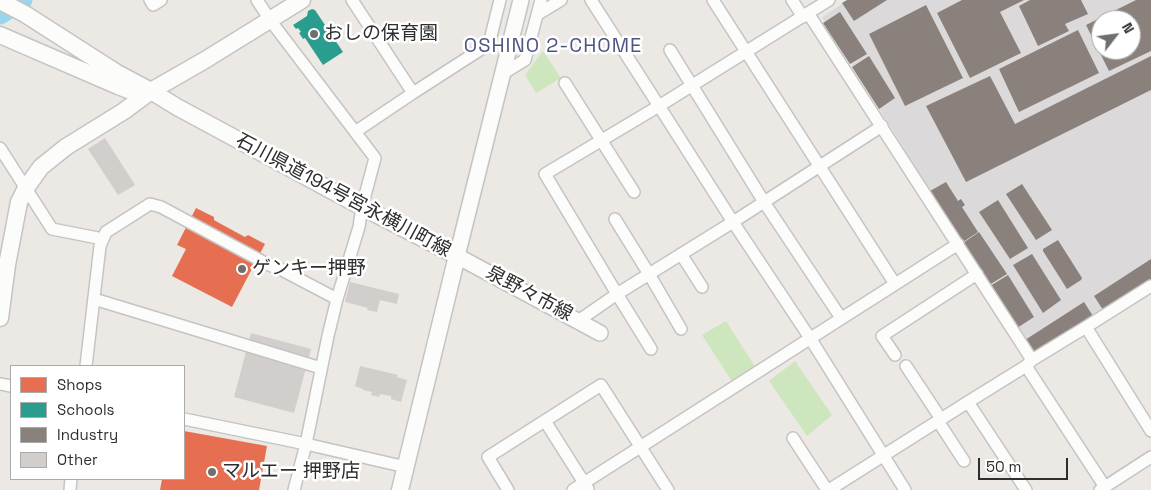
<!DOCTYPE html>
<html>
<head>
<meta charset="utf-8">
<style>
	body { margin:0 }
	#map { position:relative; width:1151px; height:490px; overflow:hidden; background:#ece8e4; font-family:"Space Grotesk",sans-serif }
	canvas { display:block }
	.legend { position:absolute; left:10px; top:365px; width:175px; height:115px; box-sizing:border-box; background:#fff; border:1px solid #ababab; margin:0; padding:6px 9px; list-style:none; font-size:15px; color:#2e2e2e }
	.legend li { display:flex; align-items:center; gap:10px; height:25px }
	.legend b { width:25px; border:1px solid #ababab }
	.north { position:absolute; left:1091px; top:10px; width:50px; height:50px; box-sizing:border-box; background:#fff; border:1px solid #ababab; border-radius:50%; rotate:60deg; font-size:14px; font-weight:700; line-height:20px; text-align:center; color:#2e2e2e }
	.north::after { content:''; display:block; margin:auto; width:18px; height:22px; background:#706f6e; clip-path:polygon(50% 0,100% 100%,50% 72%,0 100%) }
	.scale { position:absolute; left:978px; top:458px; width:90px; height:22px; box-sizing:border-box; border:2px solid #2e2e2e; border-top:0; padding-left:6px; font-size:15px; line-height:18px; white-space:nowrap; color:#2e2e2e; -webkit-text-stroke:4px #fff; paint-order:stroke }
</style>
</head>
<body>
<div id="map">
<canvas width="1151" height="490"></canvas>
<ul class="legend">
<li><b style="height:14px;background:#e76f51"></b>Shops</li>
<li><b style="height:14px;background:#2a9d8f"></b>Schools</li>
<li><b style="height:14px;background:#8a817c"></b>Industry</li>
<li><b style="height:14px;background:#d1cecb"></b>Other</li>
</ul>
<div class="north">N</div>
<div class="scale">50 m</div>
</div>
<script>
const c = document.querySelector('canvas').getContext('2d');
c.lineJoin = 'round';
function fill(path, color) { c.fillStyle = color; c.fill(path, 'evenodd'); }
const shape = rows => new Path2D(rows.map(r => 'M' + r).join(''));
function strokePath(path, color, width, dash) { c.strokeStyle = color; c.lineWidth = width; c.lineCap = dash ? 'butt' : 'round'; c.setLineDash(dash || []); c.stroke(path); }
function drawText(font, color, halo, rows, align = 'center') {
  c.font = font + ' "Space Grotesk","Noto Sans JP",sans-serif'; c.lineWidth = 5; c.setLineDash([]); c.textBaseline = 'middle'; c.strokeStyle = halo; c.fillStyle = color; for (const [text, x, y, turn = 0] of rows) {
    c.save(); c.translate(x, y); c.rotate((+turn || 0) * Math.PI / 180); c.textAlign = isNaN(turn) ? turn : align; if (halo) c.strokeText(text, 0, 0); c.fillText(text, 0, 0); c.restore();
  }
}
const industrial = shape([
	[848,0,1151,0,1151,280,1100,314,1032,354,822,17],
	[1101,20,1131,20,1131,50,1101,50]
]);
const green = shape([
	[543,51,561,78,536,93,525,75],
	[726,321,756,368,733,383,702,335],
	[795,361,832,415,807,436,769,381]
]);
const shops = shape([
	[196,208,214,217,214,220,221,224,245,237,248,235,265,244,232,307,172,276,186,249,177,245],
	[184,431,267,446,259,490,160,490,162,479,184,479]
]);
const schools = shape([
	[312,9,315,10,343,52,323,65,305,38,303,39,299,33,301,32,298,28,296,29,293,25,307,16,308,11]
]);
const industry = shape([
	[847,0,887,0,854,21,842,3],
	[962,0,1024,0,1000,12,1021,53,970,78,937,13],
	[1030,0,1081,0,1088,14,1065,24,1069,31,1038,46,1019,6],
	[1136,0,1151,0,1151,51,1109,71,1086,25],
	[1101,20,1131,20,1131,50,1101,50],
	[926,5,963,78,905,106,869,34],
	[840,12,867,54,850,64,823,23],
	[1078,30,1099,73,1019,112,999,69],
	[869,56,895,98,879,109,852,67],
	[1151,56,1151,90,966,182,926,106,990,76,1015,124],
	[946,182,958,201,961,199,965,205,962,207,978,232,963,242,930,191],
	[1022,184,1052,230,1036,240,1006,194],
	[998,200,1028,248,1010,259,979,212],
	[979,232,1007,274,989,285,963,243],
	[1058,240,1082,278,1081,280,1067,289,1043,251,1043,249],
	[1032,254,1061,300,1043,313,1013,265],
	[1151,259,1151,280,1103,310,1094,296],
	[1008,275,1034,317,1017,328,990,286],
	[1084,302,1093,316,1036,352,1031,351,1025,340]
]);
const river = shape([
	[0,14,22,0]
]);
const building = shape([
	[105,138,135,185,118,195,88,149],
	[350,282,399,294,397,304,380,300,377,312,367,310,368,308,345,302],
	[251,333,311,349,294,413,234,397],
	[360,366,398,375,397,377,407,380,401,402,391,399,391,396,380,394,379,397,371,395,372,392,363,390,363,389,355,386]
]);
const minor = shape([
	[150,0,153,5,161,0],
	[257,0,270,20,375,158,362,207,359,227,337,299,328,336,306,444,294,490],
	[352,0,413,93,489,44,500,0],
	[591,0,659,106,808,13,1032,360],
	[713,0,895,284],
	[792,0,803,17],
	[808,13,829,0],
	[538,14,561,0],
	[670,50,764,202,841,318],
	[502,74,525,60,541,0],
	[565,83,634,192],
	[355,132,413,93],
	[0,148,52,229,103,239],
	[615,219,649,274,681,329],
	[681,254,702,287],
	[94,299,321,368],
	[578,321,617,294,545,174,659,106,733,222,882,126],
	[1086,327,1151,431],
	[651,349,617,294,733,222,810,338,905,490],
	[895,355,882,336,977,274],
	[86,366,100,246,106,232,150,204,161,207,269,265,280,269,337,299],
	[906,366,941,419],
	[1026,366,1105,487],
	[0,384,11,386],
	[968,402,1026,490],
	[184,419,306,444,406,467],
	[545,421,588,489],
	[938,421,964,461],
	[793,438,827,490],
	[70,490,71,479],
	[508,490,488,457,601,385,668,490],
	[573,490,958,244],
	[829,490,968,402,1026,366,1032,360,1086,327,1151,286],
	[1100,490,1151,457]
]);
const tertiary = shape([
	[521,0,457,256,600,333]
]);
const secondary = shape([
	[0,1,25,14,117,73,151,91,177,107,362,207,457,256,400,490],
	[0,35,118,86,131,91,136,91],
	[0,318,7,265,19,202,26,188,41,167,66,147,124,111,151,91,205,60,302,0]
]);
const markers = [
	[314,34,5,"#706f6e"],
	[242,269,5,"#706f6e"],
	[212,472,5,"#706f6e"]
];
const poiNames = [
	["おしの保育園",324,34],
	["ゲンキー押野",252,269],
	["マルエー 押野店",222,472]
];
const streetNames = [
	["石川県道194号宮永横川町線",343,196,28],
	["泉野々市線",529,294,28]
];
const neighbourhoodNames = [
	["OSHINO 2-CHOME",553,47]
];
fill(industrial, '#dcd9db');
fill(green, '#cee6be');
fill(shops, '#e76f51');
fill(schools, '#2a9d8f');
fill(industry, '#8a817c');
strokePath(river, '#99d6ec', 21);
fill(building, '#d1cecb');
strokePath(minor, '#c5c4c5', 14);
strokePath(tertiary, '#c5c4c5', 18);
strokePath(secondary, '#c5c4c5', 19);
strokePath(minor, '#fcfcfb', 11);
strokePath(tertiary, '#fcfcfb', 15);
strokePath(secondary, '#fcfcfb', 16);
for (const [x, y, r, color] of markers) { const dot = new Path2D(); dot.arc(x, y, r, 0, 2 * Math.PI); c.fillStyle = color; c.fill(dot); strokePath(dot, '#fff', 2); }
drawText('19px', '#2e2e2e', '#fff', poiNames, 'left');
drawText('19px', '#2e2e2e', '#fff', streetNames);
c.letterSpacing = '1px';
drawText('20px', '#4d5680', '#fff', neighbourhoodNames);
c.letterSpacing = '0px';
</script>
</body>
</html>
